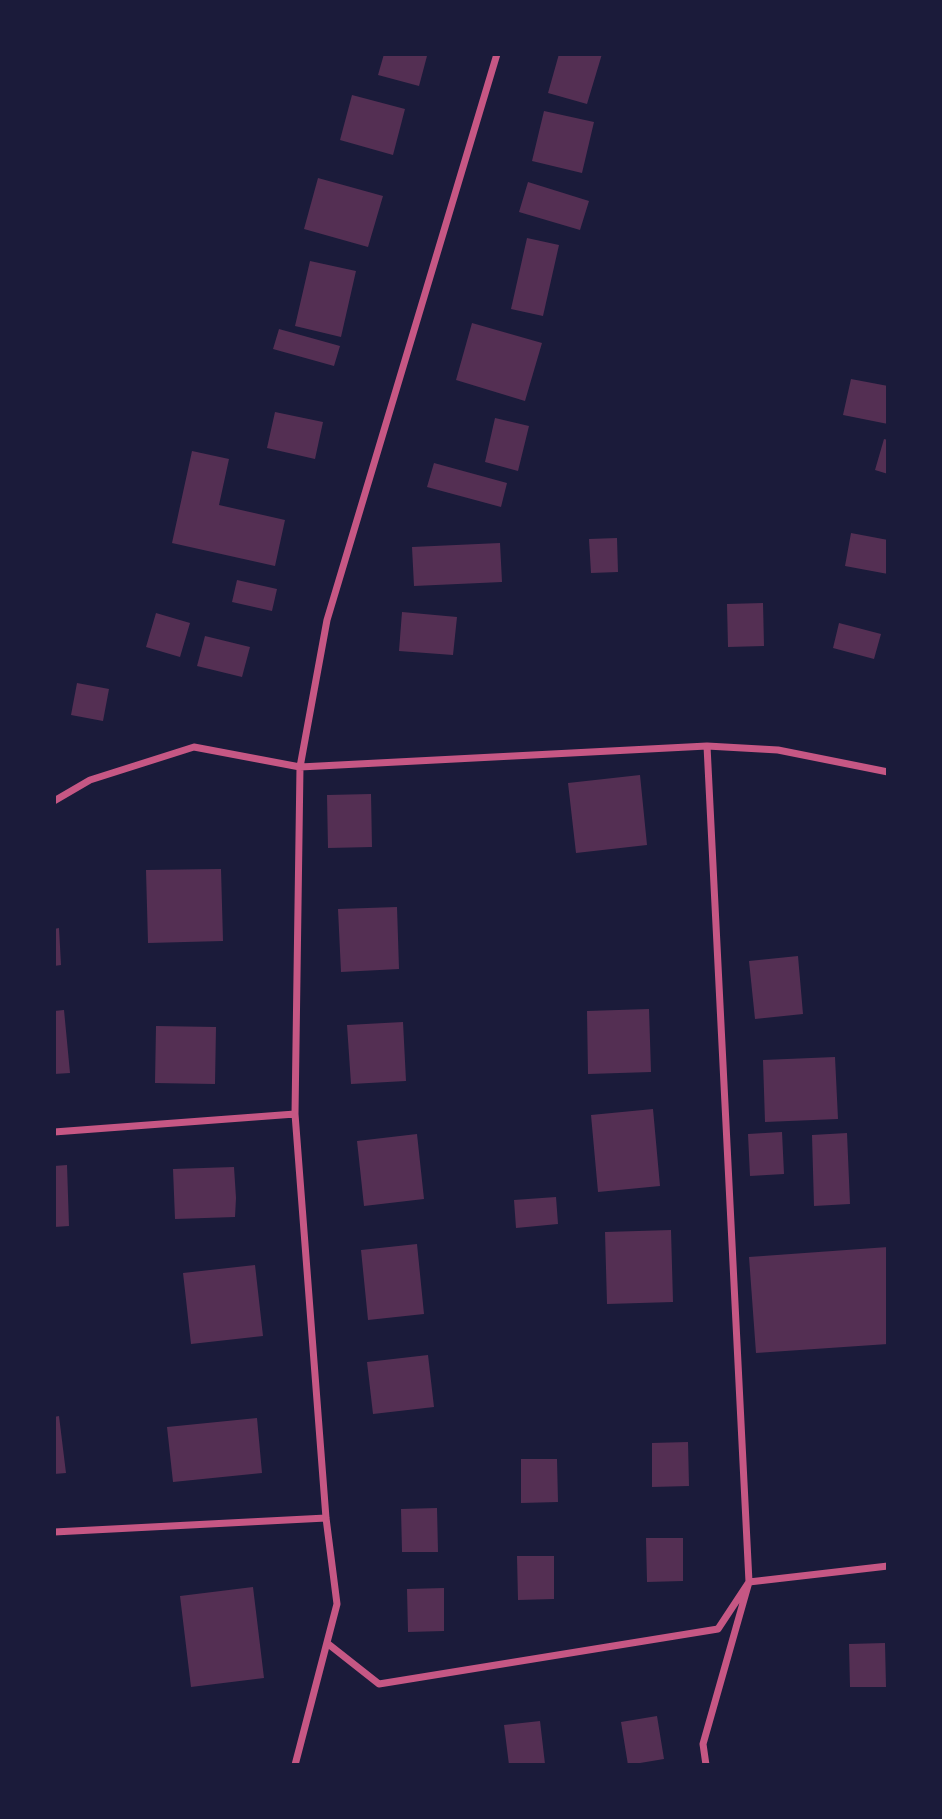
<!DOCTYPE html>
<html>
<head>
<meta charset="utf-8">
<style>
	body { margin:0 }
	#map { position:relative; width:942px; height:1819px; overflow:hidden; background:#1b1b3a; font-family:Ubuntu,sans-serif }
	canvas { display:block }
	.frame { position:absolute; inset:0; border:56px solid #1b1b3a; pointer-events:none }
</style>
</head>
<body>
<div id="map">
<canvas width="942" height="1819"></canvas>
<div class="frame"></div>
</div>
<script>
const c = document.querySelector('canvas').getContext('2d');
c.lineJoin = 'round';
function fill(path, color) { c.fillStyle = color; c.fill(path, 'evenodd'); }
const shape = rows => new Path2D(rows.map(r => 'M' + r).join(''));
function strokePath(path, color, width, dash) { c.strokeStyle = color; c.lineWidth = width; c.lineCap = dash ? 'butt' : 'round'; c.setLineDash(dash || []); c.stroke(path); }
const building = shape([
	[384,54,419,54,427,56,419,86,378,75],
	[559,54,602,54,587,104,548,93],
	[352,95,405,109,393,155,340,140],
	[544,111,594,122,582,173,532,161],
	[318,178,383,196,368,247,304,229],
	[528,182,589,201,580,230,519,212],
	[527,238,559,245,543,316,511,309],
	[310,261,356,271,341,337,295,326],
	[472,323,542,343,525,401,456,380],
	[279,329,340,346,334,366,273,349],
	[851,379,888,386,888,424,843,415],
	[275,412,323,422,315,459,267,448],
	[495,418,529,426,518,471,485,462],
	[884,439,888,440,888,474,875,470],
	[192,451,229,459,219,505,285,520,275,566,172,543],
	[434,463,507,483,501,507,427,487],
	[851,533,888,540,888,574,845,566],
	[617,538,618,572,591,573,589,539],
	[500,543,502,582,414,586,412,547],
	[237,580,277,589,272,611,232,602],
	[763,603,764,646,728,647,727,604],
	[402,612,457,617,453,655,399,651],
	[156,613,190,623,180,657,146,647],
	[839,623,881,634,874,659,833,648],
	[205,636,250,647,242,677,197,666],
	[77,683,109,689,103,721,71,715],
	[640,775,647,845,576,853,568,783],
	[371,794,372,847,328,848,327,795],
	[221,869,223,941,148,943,146,870],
	[397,907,399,969,341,972,338,909],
	[59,928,61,965,54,966,54,929],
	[798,956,803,1014,755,1019,749,961],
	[649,1009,651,1072,588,1074,587,1011],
	[64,1010,70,1073,54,1074,54,1011],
	[403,1022,406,1081,351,1084,347,1025],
	[156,1026,216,1027,215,1084,155,1083],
	[835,1057,838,1119,765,1122,763,1060],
	[653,1109,660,1186,598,1192,591,1115],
	[782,1132,784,1174,750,1176,748,1134],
	[847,1133,850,1204,814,1206,812,1135],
	[417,1134,424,1199,364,1206,357,1141],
	[67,1165,69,1226,54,1227,54,1166],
	[234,1167,236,1198,235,1217,175,1219,173,1169],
	[556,1197,558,1224,516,1228,514,1200],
	[671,1230,673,1302,607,1304,605,1232],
	[417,1244,424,1314,368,1320,361,1250],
	[888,1247,888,1344,756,1353,749,1257],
	[255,1265,263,1336,191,1344,183,1273],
	[428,1355,434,1407,373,1414,367,1362],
	[59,1416,66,1473,54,1474,54,1417],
	[257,1418,262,1473,173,1482,167,1427],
	[688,1442,689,1486,652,1487,652,1443],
	[521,1459,557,1459,558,1502,521,1503],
	[437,1508,438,1552,402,1552,401,1509],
	[646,1538,683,1538,683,1581,647,1582],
	[517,1556,554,1556,554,1599,518,1600],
	[253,1587,264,1678,191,1687,180,1596],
	[444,1588,444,1631,408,1632,407,1589],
	[885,1643,886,1687,850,1687,849,1644],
	[657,1716,664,1759,628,1765,621,1722],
	[540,1721,545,1764,509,1765,504,1725]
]);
const minor = shape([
	[54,801,90,780,194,747,300,767,707,746,778,750,888,772],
	[54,1132,295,1114],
	[54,1532,326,1518],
	[327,1643,379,1684,718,1629,749,1582,707,746],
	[295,1765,337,1604,326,1518,295,1114,300,767,327,620,497,54],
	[706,1765,703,1744,749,1582,888,1566]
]);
fill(building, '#542f53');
strokePath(minor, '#c65784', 7);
</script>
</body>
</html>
